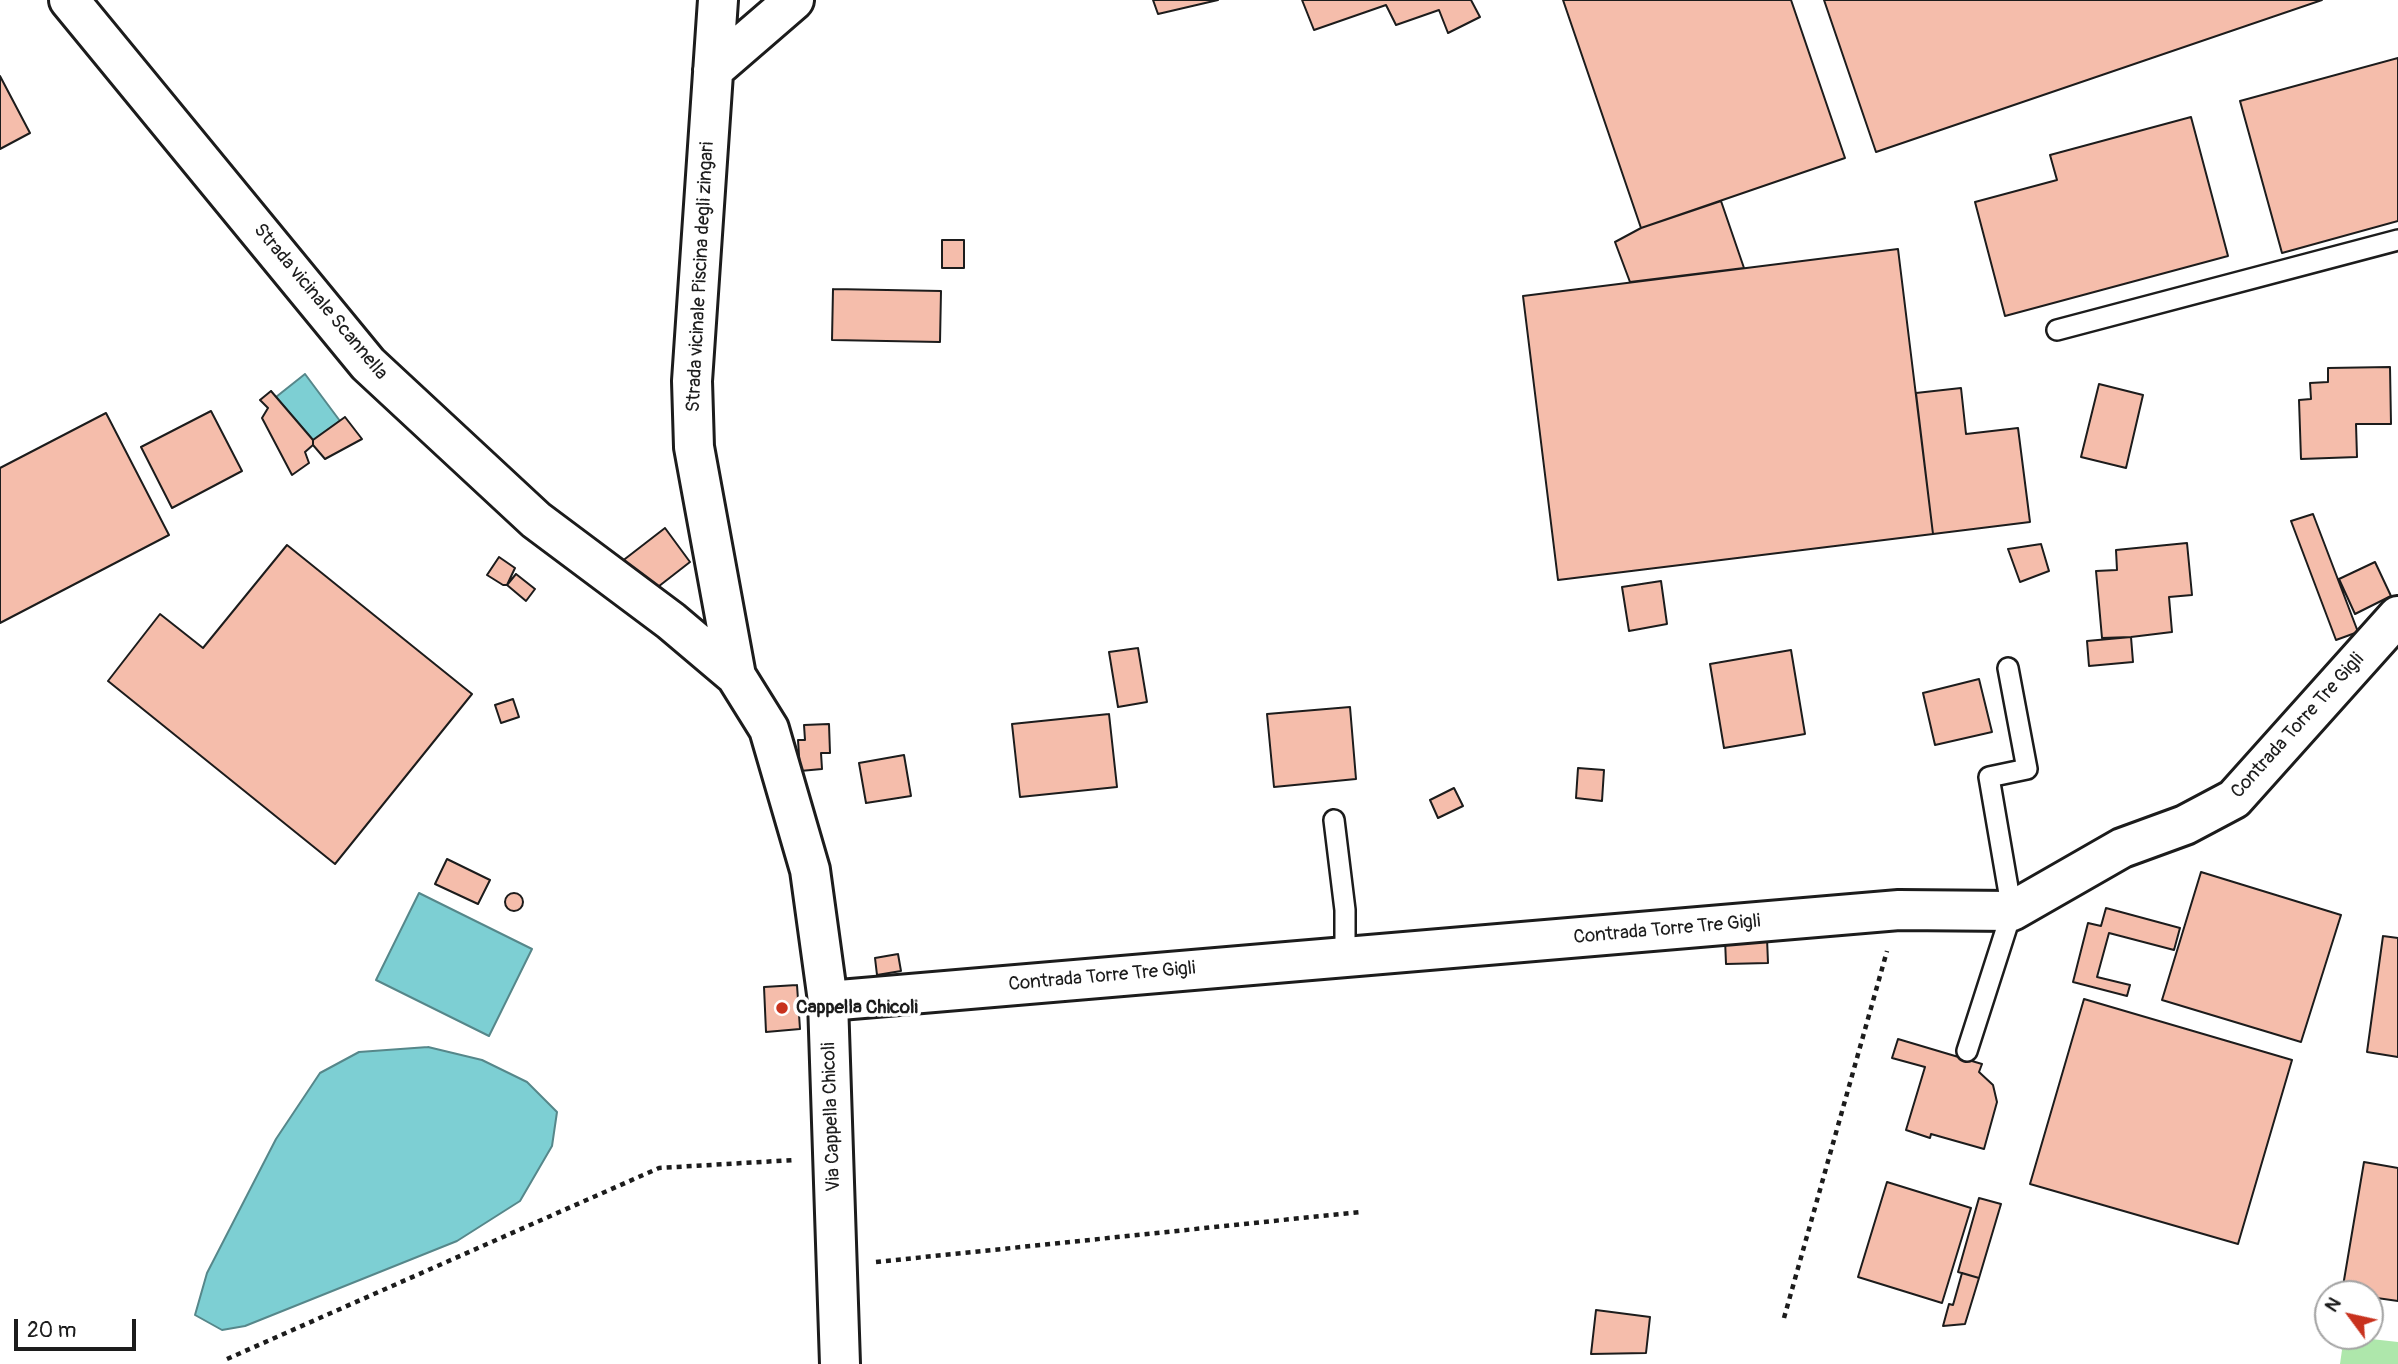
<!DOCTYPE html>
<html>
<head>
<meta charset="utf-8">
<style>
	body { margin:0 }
	#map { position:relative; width:2398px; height:1364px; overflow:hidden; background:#fff; font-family:Pangolin,sans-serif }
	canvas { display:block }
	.north { position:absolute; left:2314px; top:1280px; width:70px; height:70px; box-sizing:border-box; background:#fff; border:2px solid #a4a4a4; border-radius:50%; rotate:303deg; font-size:19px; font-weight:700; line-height:28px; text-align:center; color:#1c1c1c }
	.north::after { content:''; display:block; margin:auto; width:24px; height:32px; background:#c8321e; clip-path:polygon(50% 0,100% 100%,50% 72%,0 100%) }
	.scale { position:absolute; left:14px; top:1319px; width:122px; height:32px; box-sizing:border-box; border:4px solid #1c1c1c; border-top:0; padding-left:9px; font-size:21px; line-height:24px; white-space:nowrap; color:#1c1c1c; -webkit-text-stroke:5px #fff; paint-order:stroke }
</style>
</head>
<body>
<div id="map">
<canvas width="2398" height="1364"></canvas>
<div class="north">N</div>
<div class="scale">20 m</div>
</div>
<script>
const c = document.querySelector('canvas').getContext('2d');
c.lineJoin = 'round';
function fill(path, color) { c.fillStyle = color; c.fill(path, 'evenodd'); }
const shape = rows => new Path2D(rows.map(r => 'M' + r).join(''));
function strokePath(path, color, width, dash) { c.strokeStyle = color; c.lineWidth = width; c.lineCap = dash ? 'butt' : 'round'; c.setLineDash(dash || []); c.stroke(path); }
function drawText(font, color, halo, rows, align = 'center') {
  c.font = font + ' Pangolin,sans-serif'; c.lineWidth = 7; c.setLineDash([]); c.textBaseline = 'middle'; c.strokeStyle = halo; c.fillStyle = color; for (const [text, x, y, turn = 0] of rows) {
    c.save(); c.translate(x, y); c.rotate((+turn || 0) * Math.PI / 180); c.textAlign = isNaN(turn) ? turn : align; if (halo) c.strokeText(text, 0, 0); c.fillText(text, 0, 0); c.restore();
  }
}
const green = shape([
	[2344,1336,2398,1342,2398,1364,2340,1364]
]);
const water = shape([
	[305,374,340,421,313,440,276,397,305,374],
	[419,893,532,949,489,1036,376,980,419,893],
	[428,1047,482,1060,527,1082,557,1112,552,1146,520,1201,457,1241,245,1326,222,1330,195,1315,207,1273,276,1139,320,1073,359,1052,428,1047]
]);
const building = shape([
	[1153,0,1218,0,1158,14,1153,0],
	[1302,0,1471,0,1480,17,1448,33,1439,10,1396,25,1386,5,1314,30,1302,0],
	[1563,0,1791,0,1845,158,1641,228,1563,0],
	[1824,0,2322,0,1876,152,1824,0],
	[2398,58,2398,221,2282,253,2240,101,2398,58],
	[0,76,30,133,0,149,0,76],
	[2191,117,2228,256,2005,316,1975,202,2057,180,2050,155,2191,117],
	[1721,201,1744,268,1630,282,1615,242,1641,228,1721,201],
	[942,240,964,240,964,268,942,268,942,240],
	[1898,249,1933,534,1558,580,1523,296,1898,249],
	[833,289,941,291,940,342,832,340,833,289],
	[2390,367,2391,424,2356,424,2357,457,2301,459,2299,400,2311,399,2310,383,2328,382,2328,368,2390,367],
	[2099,384,2143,395,2126,468,2081,457,2099,384],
	[1961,388,1966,434,2018,428,2030,522,1933,534,1916,393,1961,388],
	[271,391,313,440,313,445,305,452,309,463,292,475,262,418,268,408,260,400,271,391],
	[211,411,242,471,172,508,141,447,211,411],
	[106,413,169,535,0,623,0,468,106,413],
	[345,417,362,439,325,459,313,445,313,440,345,417],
	[2313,514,2358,632,2336,640,2291,521,2313,514],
	[665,528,690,562,654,590,621,562,665,528],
	[2187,543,2192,595,2169,597,2172,632,2131,637,2102,638,2096,571,2117,570,2116,550,2187,543],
	[2041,544,2049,571,2020,582,2008,549,2041,544],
	[287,545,472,694,335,864,108,681,160,614,203,648,287,545],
	[499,557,515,568,507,585,503,585,487,575,499,557],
	[2375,562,2391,596,2355,614,2339,579,2375,562],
	[516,574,535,589,526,601,507,585,516,574],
	[1661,581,1667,624,1629,631,1622,587,1661,581],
	[2131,637,2133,662,2089,666,2087,641,2131,637],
	[1138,648,1147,702,1118,707,1109,652,1138,648],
	[1791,650,1805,734,1724,748,1710,664,1791,650],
	[1979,679,1992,732,1935,745,1923,693,1979,679],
	[513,699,519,717,501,723,495,705,513,699],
	[1350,707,1356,779,1274,787,1267,714,1350,707],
	[1109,714,1117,787,1020,797,1012,724,1109,714],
	[829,724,830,753,821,753,822,769,800,771,798,740,805,740,804,725,829,724],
	[904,755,911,796,866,803,859,763,904,755],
	[1578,768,1604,770,1602,801,1576,798,1578,768],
	[1454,788,1463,806,1438,818,1430,800,1454,788],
	[447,859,490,880,478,904,435,884,447,859],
	[2201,872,2341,915,2301,1042,2162,1000,2201,872],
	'505 902a9 9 0 1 1 18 0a9 9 0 1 1-18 0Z',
	[2106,908,2180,928,2174,950,2109,933,2097,977,2130,985,2127,996,2073,982,2088,923,2101,926,2106,908],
	[2383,936,2398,938,2398,1057,2367,1052,2383,936],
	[1767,938,1768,963,1726,964,1725,939,1767,938],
	[898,954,901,971,877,975,875,958,898,954],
	[797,985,800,1029,766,1032,764,987,797,985],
	[2084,999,2292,1060,2238,1244,2030,1184,2084,999],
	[1898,1039,1982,1064,1979,1072,1993,1085,1997,1102,1984,1149,1931,1134,1930,1138,1906,1130,1925,1067,1892,1058,1898,1039],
	[2364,1162,2398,1168,2398,1301,2370,1297,2370,1294,2342,1292,2364,1162],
	[1887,1182,1971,1208,1942,1303,1858,1277,1887,1182],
	[1979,1198,2001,1204,1979,1278,1958,1272,1979,1198],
	[1962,1273,1979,1278,1965,1324,1943,1326,1949,1304,1953,1305,1962,1273],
	[1596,1310,1650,1317,1646,1353,1591,1354,1596,1310]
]);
const path = shape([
	[876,1262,1360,1212],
	[1784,1318,1887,951],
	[227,1359,659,1168,794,1160]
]);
const lane = shape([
	[2057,330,2398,240],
	[1334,820,1345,910,1345,957],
	[1967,1051,2012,911,1989,777,2027,769,2008,668]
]);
const street = shape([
	[69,0,368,364,536,520,671,621,736,676,769,729,810,870,828,1001,840,1364],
	[718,0,692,381,694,447,736,676],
	[713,70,794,0],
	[828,1001,1899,910,2012,911,2122,848,2185,825,2234,799,2398,616]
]);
const markers = [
	[782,1008,7,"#c8321e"]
];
const streetNames = [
	["Strada vicinale Piscina degli zingari",701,277,-87],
	["Strada vicinale Scannella",320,302,50],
	["Contrada Torre Tre Gigli",2298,726,-48],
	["Contrada Torre Tre Gigli",1667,930,-5],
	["Contrada Torre Tre Gigli",1102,977,-5],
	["Via Cappella Chicoli",832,1117,-92]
];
const poiNames = [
	["Cappella Chicoli",796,1008]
];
fill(green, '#aee7ab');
fill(water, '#7dcfd3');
strokePath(water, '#56878a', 2);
fill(building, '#f5bdab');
strokePath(building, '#1c1c1c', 2);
strokePath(lane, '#1c1c1c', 24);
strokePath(street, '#1c1c1c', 44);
strokePath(path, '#1c1c1c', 4.5, [5, 5]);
strokePath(lane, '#fff', 19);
strokePath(street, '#fff', 38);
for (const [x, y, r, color] of markers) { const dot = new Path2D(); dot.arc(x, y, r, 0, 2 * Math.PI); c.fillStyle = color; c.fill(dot); strokePath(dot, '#fff', 2.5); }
drawText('19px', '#1c1c1c', '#fff', streetNames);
drawText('bold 19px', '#1c1c1c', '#fff', poiNames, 'left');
</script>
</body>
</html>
